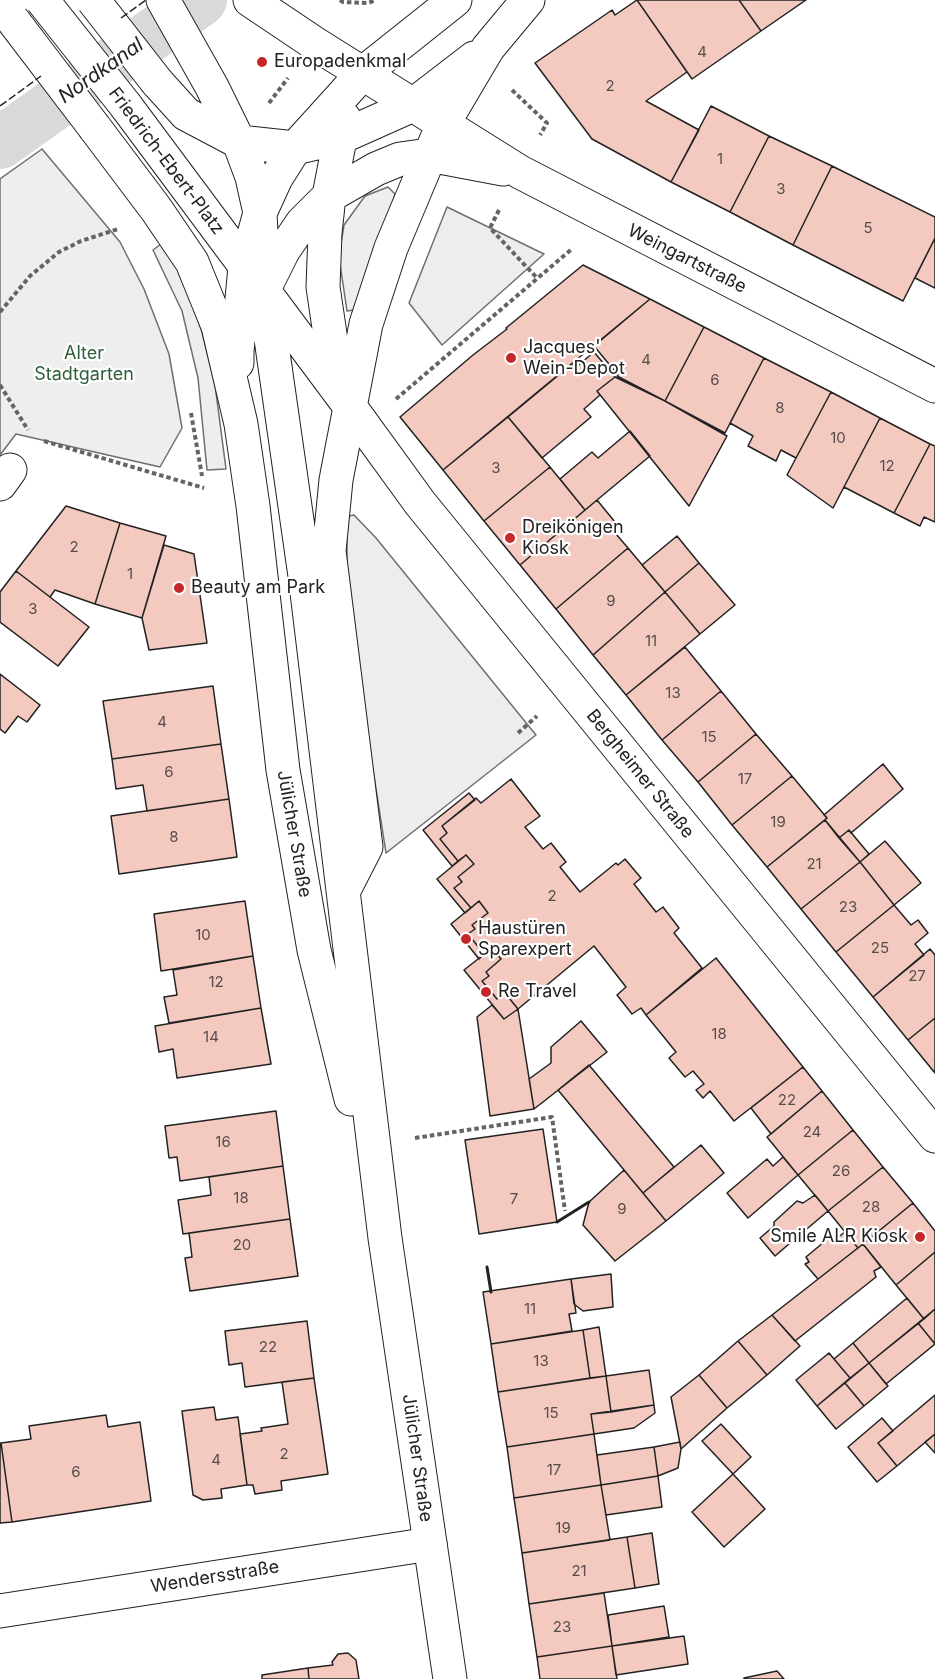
<!DOCTYPE html>
<html>
<head>
<meta charset="utf-8">
<style>
	body { margin:0 }
	canvas { display:block; background:#fff }
</style>
</head>
<body>
<canvas width="935" height="1679"></canvas>
<script>
const c = document.querySelector('canvas').getContext('2d');
c.lineJoin = 'round';
function fill(path, color) { c.fillStyle = color; c.fill(path, 'evenodd'); }
const shape = rows => new Path2D(rows.map(r => 'M' + r).join(''));
function strokePath(path, color, width, dash) { c.strokeStyle = color; c.lineWidth = width; c.lineCap = dash ? 'butt' : 'round'; c.setLineDash(dash || []); c.stroke(path); }
function drawText(font, color, halo, rows, align = 'center') {
  c.font = font + ' Inter,sans-serif'; c.lineWidth = 4.5; c.setLineDash([]); c.textBaseline = 'middle'; c.strokeStyle = halo; c.fillStyle = color; for (const [text, x, y, turn = 0] of rows) {
    c.save(); c.translate(x, y); c.rotate((+turn || 0) * Math.PI / 180); c.textAlign = isNaN(turn) ? turn : align; if (halo) c.strokeText(text, 0, 0); c.fillText(text, 0, 0); c.restore();
  }
}
const green = shape([
	[42,149,120,242,144,289,169,354,182,428,160,467,16,434,0,455,0,179,42,149],
	[388,187,395,194,360,309,347,311,339,257,344,225,365,196,388,187],
	[165,241,183,278,202,332,215,385,226,469,207,470,198,378,182,311,153,250,165,241]
]);
const parking = shape([
	[447,207,544,254,442,345,409,303,447,207],
	[354,515,376,538,536,735,386,853,374,776,364,723,347,586,347,527,349,516,354,515]
]);
const canal = shape([
	[0,143,201,0]
]);
const building = shape([
	[637,0,687,72,646,101,699,130,671,182,592,139,535,63,612,10,615,15,637,0],
	[637,0,739,0,761,31,692,79,637,0],
	[739,0,806,0,761,31,739,0],
	[711,106,769,136,730,212,671,182,711,106],
	[769,136,832,166,793,245,730,212,769,136],
	[832,166,935,217,935,238,903,301,793,245,832,166],
	[935,238,935,288,915,278,935,238],
	[583,265,650,299,443,470,400,417,473,355,507,329,506,328,583,265],
	[650,299,704,327,665,401,617,376,618,375,594,346,650,299],
	[704,327,764,358,725,433,665,401,704,327],
	[594,352,615,377,597,391,600,395,584,409,591,417,542,458,508,417,572,364,575,368,594,352],
	[764,358,831,392,796,458,781,450,776,461,748,446,753,436,730,423,764,358],
	[615,377,665,401,727,436,689,506,597,391,615,377],
	[831,392,880,418,833,508,787,475,831,392],
	[508,417,550,467,484,521,443,470,508,417],
	[880,418,930,444,894,513,844,487,880,418],
	[630,431,650,456,585,510,560,479,592,452,598,458,630,431],
	[930,444,935,446,935,522,924,517,920,526,894,513,930,444],
	[550,467,585,510,520,565,484,521,550,467],
	[597,500,615,522,610,527,628,548,556,609,520,565,597,500],
	[66,506,120,523,95,604,55,590,50,597,16,571,66,506],
	[120,523,166,536,142,618,95,604,120,523],
	[677,536,699,563,665,592,642,565,677,536],
	[164,545,194,554,207,643,149,650,142,618,164,545],
	[628,548,665,592,593,655,556,609,628,548],
	[699,563,735,605,700,634,665,592,699,563],
	[16,571,89,627,58,666,0,622,0,592,16,571],
	[665,592,700,634,626,695,593,655,665,592],
	[685,647,721,691,662,740,626,695,685,647],
	[0,674,40,705,27,722,18,716,5,733,0,729,0,674],
	[213,686,221,744,112,759,103,701,213,686],
	[721,691,756,734,698,782,662,740,721,691],
	[756,734,792,776,732,825,698,782,756,734],
	[221,744,229,799,147,811,143,785,116,789,112,759,221,744],
	[883,764,903,789,851,833,849,830,839,838,825,820,827,818,824,815,883,764],
	[792,776,827,818,767,867,732,825,792,776],
	[511,779,540,816,525,827,543,849,551,843,566,862,560,867,580,892,616,863,618,865,625,859,641,878,634,884,656,912,663,907,679,928,674,933,702,968,646,1015,641,1008,632,1014,617,995,626,987,594,946,518,1009,505,993,497,999,482,981,489,976,486,972,501,959,492,948,484,954,468,934,475,929,472,925,488,913,479,901,471,908,454,888,462,882,458,877,474,864,466,855,458,861,440,839,447,833,442,826,476,798,481,803,511,779],
	[469,793,475,800,442,826,447,833,440,839,458,861,452,866,423,830,469,793],
	[229,799,237,857,119,874,111,816,229,799],
	[825,820,860,862,801,909,767,867,825,820],
	[849,830,869,854,860,862,839,838,849,830],
	[885,841,921,883,894,905,860,862,885,841],
	[466,855,474,864,458,877,462,882,454,888,471,908,465,913,437,879,466,855],
	[860,862,894,905,836,952,801,909,860,862],
	[245,901,253,956,161,971,154,914,245,901],
	[479,901,488,913,472,925,475,929,468,934,484,954,479,959,451,924,479,901],
	[894,905,911,925,918,920,928,933,915,944,924,955,873,997,836,952,894,905],
	[492,948,501,959,486,972,489,976,482,981,497,999,505,993,518,1009,504,1019,464,970,492,948],
	[930,949,935,955,935,1018,908,1040,873,997,930,949],
	[253,956,261,1008,169,1023,164,997,177,995,173,970,253,956],
	[716,958,803,1067,734,1121,710,1091,703,1098,696,1090,704,1084,693,1071,685,1077,669,1058,676,1052,646,1015,716,958],
	[492,1005,504,1019,518,1009,534,1109,490,1116,477,1017,492,1005],
	[261,1008,271,1064,177,1078,173,1049,159,1052,155,1026,261,1008],
	[935,1018,935,1073,908,1040,935,1018],
	[581,1021,607,1052,534,1109,529,1079,551,1063,551,1047,581,1021],
	[589,1065,674,1167,643,1193,558,1090,589,1065],
	[803,1067,822,1091,771,1134,751,1108,803,1067],
	[822,1091,853,1130,798,1175,767,1137,822,1091],
	[276,1111,283,1166,180,1181,177,1157,169,1158,165,1126,276,1111],
	[543,1129,557,1222,479,1234,465,1140,543,1129],
	[853,1130,883,1167,828,1211,798,1175,853,1130],
	[701,1145,724,1173,666,1221,643,1193,701,1145],
	[783,1157,798,1175,748,1218,727,1193,767,1159,773,1166,783,1157],
	[283,1166,290,1219,183,1234,178,1200,211,1195,209,1177,283,1166],
	[883,1167,913,1203,858,1248,828,1211,883,1167],
	[624,1170,666,1221,615,1261,583,1225,589,1202,624,1170],
	[815,1195,828,1211,789,1244,774,1226,774,1222,797,1201,803,1203,815,1195],
	[913,1203,935,1231,935,1252,896,1285,863,1244,913,1203],
	[290,1219,298,1276,190,1291,185,1258,192,1257,189,1233,290,1219],
	[774,1226,789,1244,775,1256,760,1238,774,1226],
	[845,1232,858,1248,818,1279,805,1264,809,1262,806,1257,830,1237,833,1241,845,1232],
	[863,1244,881,1267,874,1271,876,1277,795,1341,772,1315,863,1244],
	[935,1252,935,1309,924,1319,896,1285,935,1252],
	[611,1274,613,1307,583,1311,574,1304,571,1279,611,1274],
	[571,1279,576,1313,569,1314,572,1331,491,1344,483,1292,571,1279],
	[907,1298,924,1319,869,1363,853,1343,907,1298],
	[935,1309,935,1344,918,1323,935,1309],
	[772,1315,800,1346,767,1375,738,1341,772,1315],
	[307,1321,314,1378,245,1387,242,1363,229,1365,225,1331,307,1321],
	[918,1323,935,1344,886,1384,869,1363,918,1323],
	[599,1327,606,1376,590,1378,583,1330,599,1327],
	[583,1330,590,1378,498,1392,491,1344,583,1330],
	[738,1341,767,1375,727,1408,699,1375,738,1341],
	[853,1343,869,1363,850,1378,834,1359,853,1343],
	[829,1353,850,1378,817,1406,796,1380,829,1353],
	[869,1363,888,1386,864,1406,845,1383,869,1363],
	[649,1370,654,1405,611,1412,606,1376,649,1370],
	[699,1375,727,1408,681,1449,671,1397,699,1375],
	[606,1376,611,1412,591,1414,594,1434,507,1447,498,1392,606,1376],
	[314,1378,328,1474,281,1481,282,1490,255,1494,253,1485,247,1485,240,1434,262,1431,261,1428,288,1424,282,1382,314,1378],
	[845,1383,864,1406,836,1429,817,1406,845,1383],
	[935,1395,935,1434,897,1466,878,1443,935,1395],
	[654,1405,655,1413,634,1428,594,1434,591,1414,654,1405],
	[214,1407,216,1420,238,1417,247,1485,221,1489,222,1498,203,1500,193,1495,182,1411,214,1407],
	[106,1415,108,1427,140,1422,151,1501,12,1522,1,1443,31,1439,29,1426,106,1415],
	[882,1418,893,1431,878,1443,897,1466,877,1482,848,1447,882,1418],
	[721,1424,751,1457,733,1474,702,1441,721,1424],
	[594,1434,601,1485,514,1498,507,1447,594,1434],
	[935,1434,935,1453,925,1442,935,1434],
	[680,1442,681,1449,678,1468,658,1476,654,1447,680,1442],
	[0,1443,1,1443,12,1522,0,1523,0,1443],
	[654,1447,658,1476,601,1485,597,1455,654,1447],
	[733,1474,765,1509,724,1547,692,1512,733,1474],
	[658,1476,662,1507,606,1515,601,1485,658,1476],
	[601,1485,610,1540,522,1553,514,1498,601,1485],
	[652,1533,659,1584,635,1588,627,1537,652,1533],
	[627,1537,635,1588,529,1604,522,1553,627,1537],
	[604,1593,612,1646,537,1657,529,1604,604,1593],
	[664,1606,669,1637,612,1646,608,1615,664,1606],
	[684,1636,688,1664,616,1675,612,1646,684,1636],
	[612,1646,617,1679,540,1679,537,1657,612,1646],
	[348,1653,356,1660,359,1679,309,1679,308,1668,333,1665,332,1662,338,1654,348,1653],
	[308,1668,309,1679,262,1679,262,1675,308,1668],
	[777,1671,784,1679,744,1679,744,1678,777,1671]
]);
const path = shape([
	[340,0,343,2,368,3,376,0],
	[512,90,547,123,540,135],
	[269,103,288,78],
	[499,210,490,228,537,278],
	[0,312,30,276,59,252,81,241,118,229],
	[0,385,28,430],
	[396,399,573,248],
	[191,413,202,476],
	[44,441,204,488],
	[518,733,537,716],
	[415,1138,552,1117,565,1211]
]);
const street = shape([
	[0,484,10,470],
	[0,1611,430,1544]
]);
const secondary = shape([
	[163,0,212,87,239,142,252,177,260,213,264,290,305,576,385,1238,450,1679],
	[250,0,314,43,520,172,935,386],
	[157,82,186,114,239,142,295,148,339,138,413,105,474,58],
	[126,106,351,408,420,503,935,1136],
	[344,118,329,196,325,233,323,287,331,341,344,386],
	[95,128,156,209,192,262,218,326,241,424,253,506,283,770,314,950,351,1099],
	[264,289,283,251,302,223,329,196,376,169,400,159,429,155,503,169],
	[237,363,237,351,245,267,260,213,276,178,295,148,362,74,455,0],
	[344,890,366,847,329,551,336,480,366,324,391,248,443,124,488,48,528,0]
]);
const secondaryBridge = shape([
	[42,0,126,106],
	[93,0,157,82],
	[12,19,95,128]
]);
const fence = shape([
	[121,18,146,0],
	[0,106,41,76]
]);
const wall = shape([
	[557,1222,589,1202],
	[487,1267,491,1292]
]);
const markers = [
	[262,62,6,"#c62828"],
	[511,358,6,"#c62828"],
	[510,538,6,"#c62828"],
	[179,588,6,"#c62828"],
	[466,939,6,"#c62828"],
	[486,992,6,"#c62828"],
	[920,1237,6,"#c62828"]
];
const numberNames = [
	["4",702,52],
	["2",610,86],
	["1",720,159],
	["3",781,189],
	["5",868,228],
	["4",646,360],
	["6",715,380],
	["8",780,408],
	["10",838,438],
	["12",887,466],
	["3",496,468],
	["2",74,547],
	["1",130,574],
	["9",611,601],
	["3",33,609],
	["11",651,641],
	["13",673,693],
	["4",162,722],
	["15",709,737],
	["6",169,772],
	["17",745,779],
	["19",778,822],
	["8",174,837],
	["21",814,864],
	["2",552,896],
	["23",848,907],
	["10",203,935],
	["25",880,948],
	["27",917,976],
	["12",216,982],
	["18",719,1034],
	["14",211,1037],
	["22",787,1100],
	["24",812,1132],
	["16",223,1142],
	["26",841,1171],
	["18",241,1198],
	["7",514,1199],
	["28",871,1207],
	["9",622,1209],
	["20",242,1245],
	["11",530,1309],
	["22",268,1347],
	["13",541,1361],
	["15",551,1413],
	["2",284,1454],
	["4",216,1460],
	["17",554,1470],
	["6",76,1472],
	["19",563,1528],
	["21",579,1571],
	["23",562,1627]
];
const poiNames = [
	["Europadenkmal",274,62],
	["Jacques'",523,348],
	["Wein-Depot",523,369],
	["Dreikönigen",522,528],
	["Kiosk",522,549],
	["Beauty am Park",191,588],
	["Haustüren",478,929],
	["Sparexpert",478,950],
	["Re Travel",498,992],
	["Smile ALR Kiosk",908,1237,"right"]
];
const streetNames = [
	["Friedrich-Ebert-Platz",166,161,53],
	["Weingartstraße",687,259,27],
	["Bergheimer Straße",640,774,51],
	["Jülicher Straße",294,834,80],
	["Jülicher Straße",417,1458,82],
	["Wendersstraße",215,1577,-9]
];
const parkNames = [
	["Alter",84,354],
	["Stadtgarten",84,375]
];
const waterNames = [
	["Nordkanal",101,71,-35]
];
fill(green, '#eee');
strokePath(green, '#6f6f6f', 1.5);
fill(parking, '#ededed');
strokePath(parking, '#6f6f6f', 1.5);
strokePath(canal, '#d9d9d9', 52);
fill(building, '#f3c9c0');
strokePath(building, '#222', 1.5);
strokePath(street, '#222', 35);
strokePath(secondary, '#222', 35);
strokePath(path, '#646464', 4, [4.5, 3]);
strokePath(street, '#fff', 33);
strokePath(secondary, '#fff', 33);
strokePath(secondaryBridge, '#222', 35, []);
strokePath(secondaryBridge, '#fff', 33);
strokePath(fence, '#222', 1.5, [8, 3]);
strokePath(wall, '#222', 3);
for (const [x, y, r, color] of markers) { const dot = new Path2D(); dot.arc(x, y, r, 0, 2 * Math.PI); c.fillStyle = color; c.fill(dot); strokePath(dot, '#fff', 2); }
drawText('15px', '#564c4a', null, numberNames);
drawText('18px', '#222', '#fff', poiNames, 'left');
drawText('18px', '#222', '#fff', streetNames);
drawText('18px', '#2f5e38', '#fff', parkNames);
drawText('italic 20px', '#222', '#fff', waterNames);
</script>
</body>
</html>
